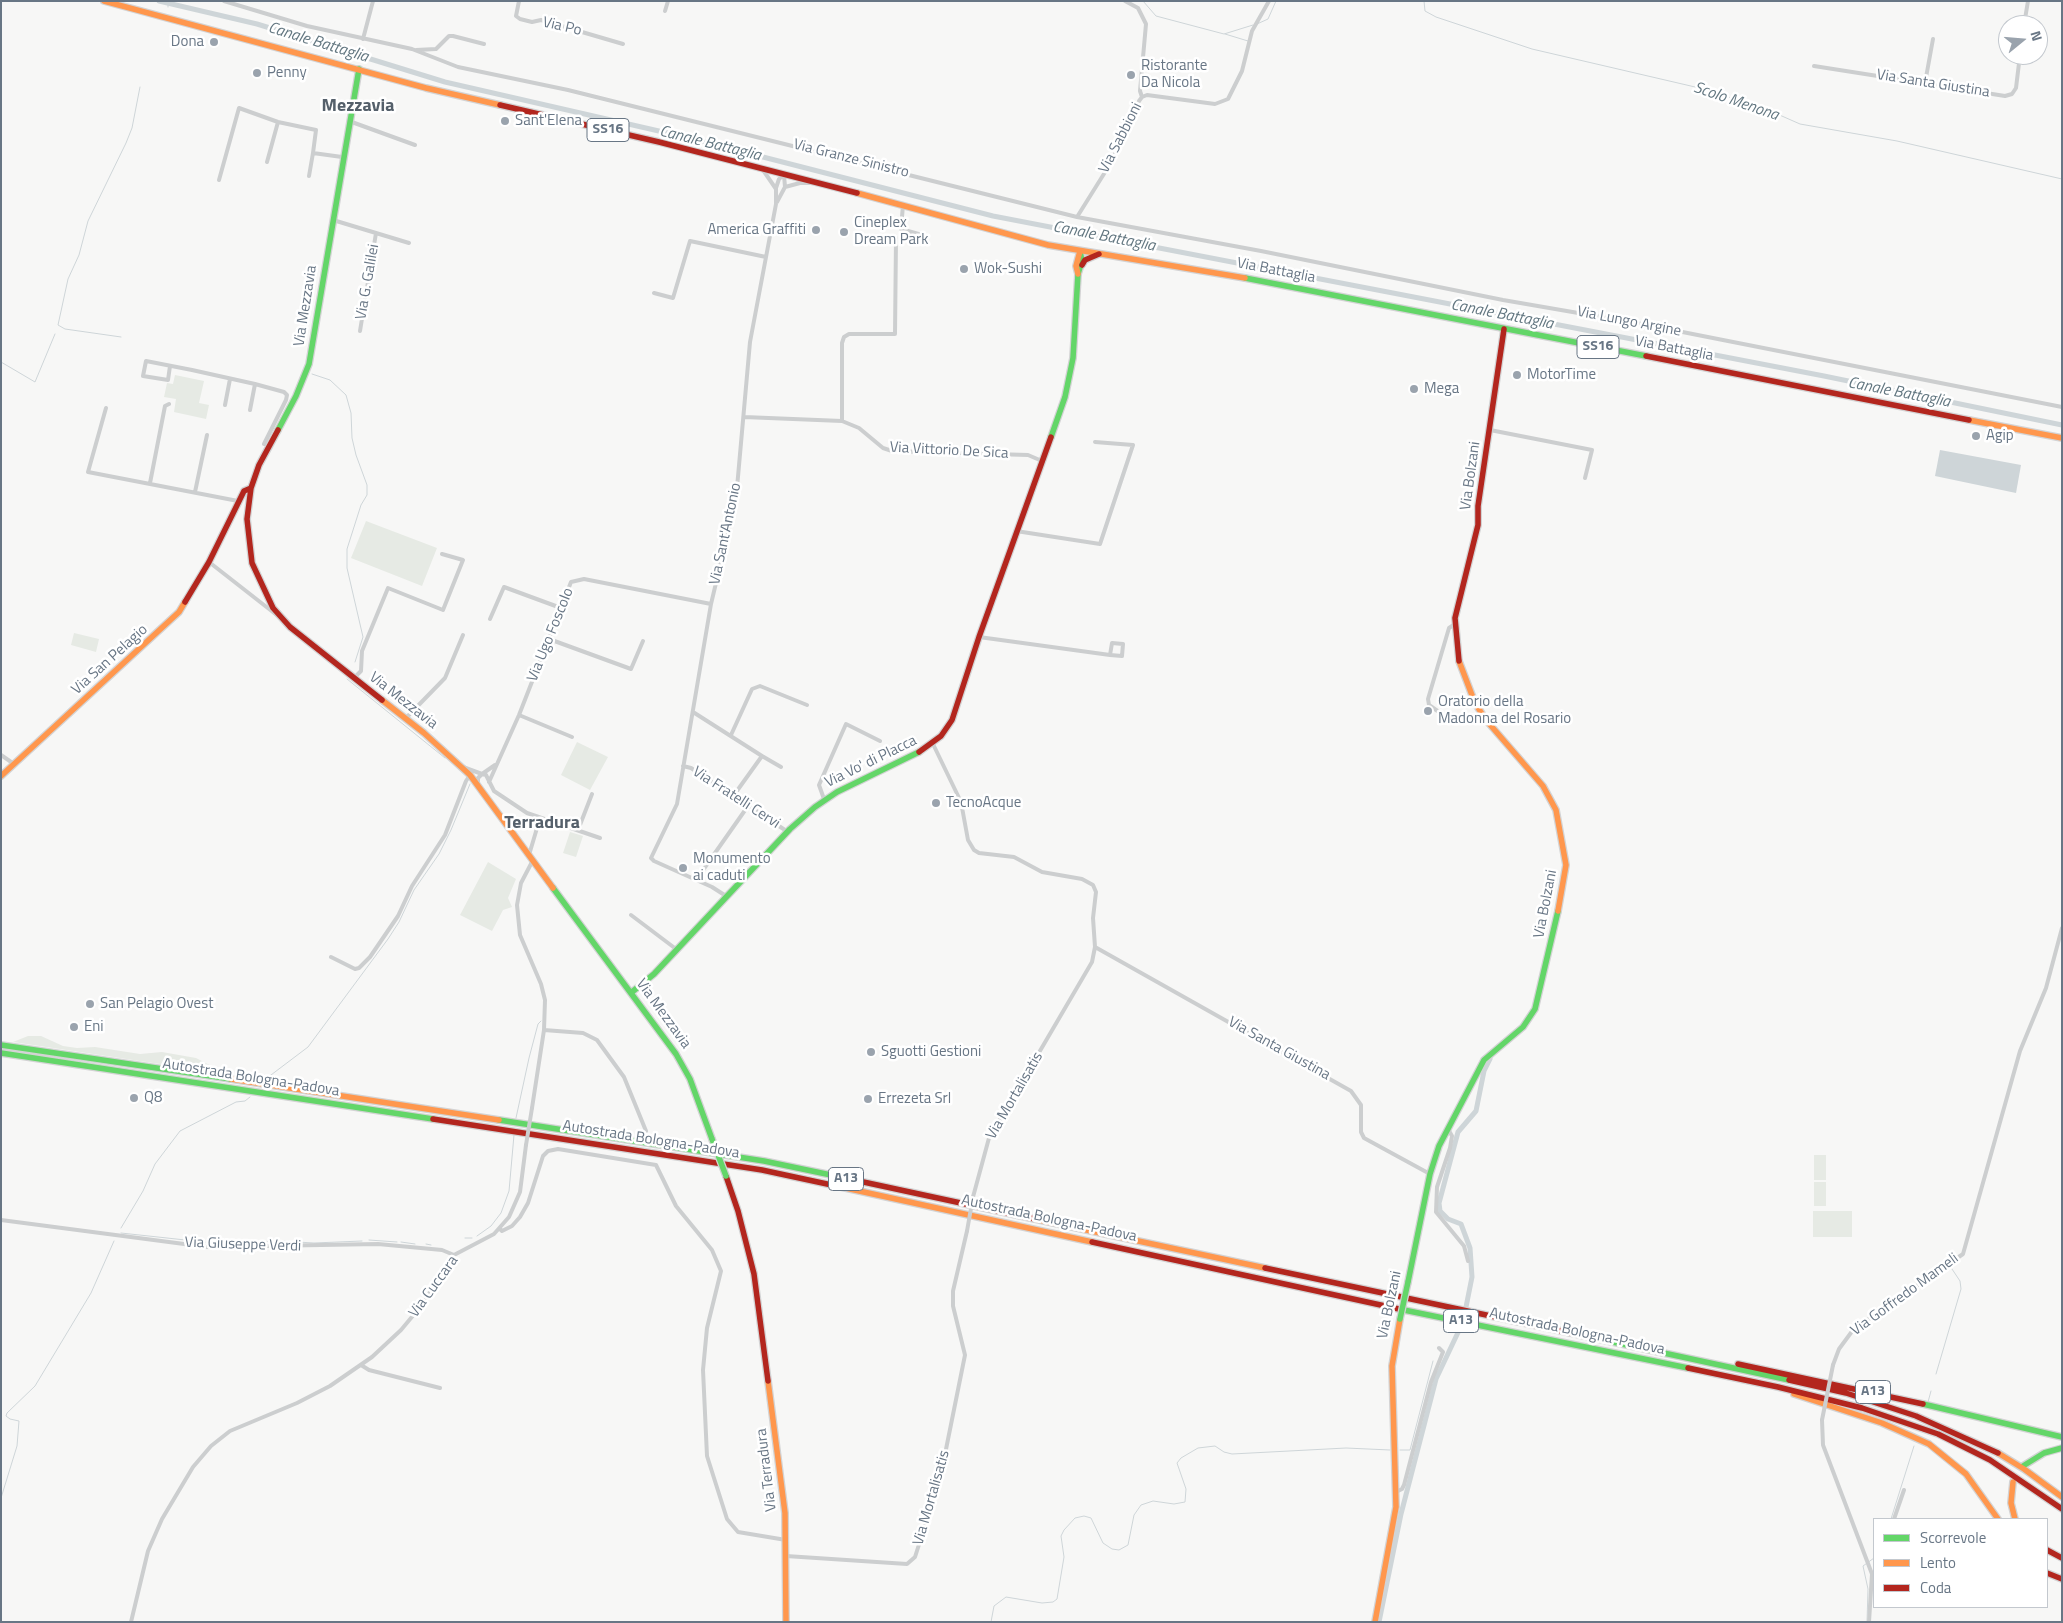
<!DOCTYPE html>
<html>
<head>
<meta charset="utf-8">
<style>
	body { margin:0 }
	#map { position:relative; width:2063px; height:1623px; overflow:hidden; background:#f7f7f6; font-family:"Titillium Web",sans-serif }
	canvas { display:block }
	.frame { position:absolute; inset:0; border:2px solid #687685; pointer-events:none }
	.legend { position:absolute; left:1873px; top:1518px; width:175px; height:90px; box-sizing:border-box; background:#fff; border:1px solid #c3c8ce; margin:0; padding:6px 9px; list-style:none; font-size:15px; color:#687685 }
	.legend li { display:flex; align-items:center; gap:10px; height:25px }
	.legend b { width:25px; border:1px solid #c3c8ce }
	.north { position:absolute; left:1998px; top:15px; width:50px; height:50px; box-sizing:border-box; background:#fff; border:1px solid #c3c8ce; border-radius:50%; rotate:73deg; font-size:14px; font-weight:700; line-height:20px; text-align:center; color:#687685 }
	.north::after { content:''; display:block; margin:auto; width:18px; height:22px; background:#9aa3ad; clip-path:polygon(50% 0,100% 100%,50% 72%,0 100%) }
</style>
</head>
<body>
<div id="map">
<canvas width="2063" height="1623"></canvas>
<div class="frame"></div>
<ul class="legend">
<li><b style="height:6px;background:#63d668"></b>Scorrevole</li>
<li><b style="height:6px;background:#ff974d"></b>Lento</li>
<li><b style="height:6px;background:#b3261e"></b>Coda</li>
</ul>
<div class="north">N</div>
</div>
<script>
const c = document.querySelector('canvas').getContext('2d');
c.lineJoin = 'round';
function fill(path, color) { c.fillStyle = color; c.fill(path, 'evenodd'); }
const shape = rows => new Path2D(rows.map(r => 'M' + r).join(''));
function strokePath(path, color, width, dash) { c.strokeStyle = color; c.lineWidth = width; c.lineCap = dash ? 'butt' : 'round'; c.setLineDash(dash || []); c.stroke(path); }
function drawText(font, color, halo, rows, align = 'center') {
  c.font = font + ' "Titillium Web",sans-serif'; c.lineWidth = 5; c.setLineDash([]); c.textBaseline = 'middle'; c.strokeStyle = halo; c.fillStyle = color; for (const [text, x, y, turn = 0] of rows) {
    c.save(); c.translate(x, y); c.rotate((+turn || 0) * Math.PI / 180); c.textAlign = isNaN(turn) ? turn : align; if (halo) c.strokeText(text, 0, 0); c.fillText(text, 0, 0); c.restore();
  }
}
const green = shape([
	[175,375,204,381,199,403,209,405,206,419,174,412,176,399,164,397,167,383,173,384],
	[366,521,437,548,422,586,351,558],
	[74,633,99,639,96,652,71,645],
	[577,742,608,757,590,790,561,775],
	[570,832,583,836,576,857,563,853],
	[488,862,516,879,508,898,512,907,503,910,492,931,460,915],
	[28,1036,41,1036,63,1046,77,1048,95,1047,140,1054,162,1052,196,1058,221,1071,220,1073,13,1042],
	[1814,1155,1826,1155,1826,1180,1814,1180],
	[1814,1182,1826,1182,1826,1206,1814,1206],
	[1813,1211,1852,1211,1852,1237,1813,1237]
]);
const water = shape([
	[1940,450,2021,465,2016,493,1935,476]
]);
const stream = shape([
	[1143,1,1156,16,1224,34,1253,25],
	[1424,1,1425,11,1436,17,1532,49,1708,90,1775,113,1800,124,1897,141,2062,179],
	[168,7,168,4],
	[1257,24,1268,19,1276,1],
	[1225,34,1248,41],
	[121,337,65,329,58,325,68,279,79,255,88,221,126,143,132,128,140,87],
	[1,362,35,382,55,334],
	[312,374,330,380,346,395,351,413,352,438,356,455,367,485,367,495,361,505,347,549,347,568,363,637,355,662],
	[347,679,445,758],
	[267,1078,308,1047,388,939,399,922,414,890,439,854,451,830,470,784],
	[516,1118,529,1058,538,1024,541,1021],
	[121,1228,143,1191,155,1164,180,1131,236,1102,245,1101,250,1097],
	[121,1233,213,1243,281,1241,314,1243,362,1241],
	[477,1236,491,1226,501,1213,509,1191,514,1135],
	[465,1238,472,1238],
	[369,1240,397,1242],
	[401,1242,415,1244],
	[426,1244,431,1245],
	[1936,1374,1961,1289,1960,1281,1950,1266],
	[1928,1402,1931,1391],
	[1400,1450,1410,1450,1433,1361],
	[1,1498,17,1446,19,1421,10,1419,6,1416,7,1413,35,1386,91,1293,114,1241],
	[1891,1519,1914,1446],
	[991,1622,994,1606,1006,1597,1042,1603,1053,1602,1057,1599,1064,1557,1061,1536,1064,1530,1075,1518,1084,1516,1091,1518,1103,1543,1112,1549,1119,1550,1128,1545,1134,1515,1141,1505,1153,1501,1174,1504,1185,1502,1186,1489,1177,1463,1181,1458,1198,1448,1215,1446,1224,1452,1232,1454,1346,1448,1390,1450],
	[1867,1622,1868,1589,1863,1566,1874,1558]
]);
const canal = shape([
	[159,1,257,24,445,82,685,137,993,216,1824,376,2062,425],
	[1466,1307,1472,1277,1470,1248,1461,1224,1448,1219,1440,1211,1439,1203,1458,1132,1476,1111,1484,1071,1490,1059],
	[1379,1622,1401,1514,1436,1379,1462,1324]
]);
const street = shape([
	[224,1,307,26,412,49,458,67,568,90,1077,217,1261,251,1503,300,1642,324,2062,407],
	[519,1,516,16,520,19,532,22,541,20,623,44],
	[1125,1,1138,8,1146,24,1140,91,1142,97],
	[665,11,668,1],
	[2024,25,2028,1],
	[363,39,373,1],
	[416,50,436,49,449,36,453,36,484,44],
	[1814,66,2005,96,2012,94,2016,88,2020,55],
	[1925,83,1933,39],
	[349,121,415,145],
	[267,162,278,122],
	[309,176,313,153],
	[219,180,239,108,278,122,316,130,313,153,342,157],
	[785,187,800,183,812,183],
	[776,188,779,179,784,175,785,187,777,202],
	[903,205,901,229,922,235],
	[1077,217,1112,161,1139,101,1142,97,1147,95,1215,104,1228,99,1242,71,1252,31,1269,1],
	[333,220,409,243],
	[654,293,673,298,690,241,766,257],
	[360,331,376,233],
	[170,366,168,380,143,376,146,361,192,370,255,384,284,392,287,395,286,400,264,444],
	[225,405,230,379],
	[106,408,88,472,238,501],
	[250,410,255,384],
	[744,417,842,421,859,428,883,448,892,451,1028,455,1042,461],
	[842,421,842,343,844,337,849,334,895,334,896,238,887,236],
	[1490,430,1592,450,1585,478],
	[150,483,165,406,169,404],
	[195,492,207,435],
	[1016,531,1100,544,1133,445,1095,442],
	[209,562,278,616],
	[490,619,504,587,561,608],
	[979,637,1110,655,1122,656,1123,644,1112,643,1110,655],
	[549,639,631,669,643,641],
	[354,678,361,671,362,651,388,588,443,610,463,560,442,554],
	[693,712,762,756,734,795],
	[1439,712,1429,705,1428,699,1449,628,1455,624],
	[519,715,572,737],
	[406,718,445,678,463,635],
	[731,735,752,689,760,686,807,705],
	[933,744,961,802,968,840,974,850,979,853,1014,857,1042,872,1082,879,1093,885,1096,892,1093,918,1095,947,1092,962,989,1138,973,1197],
	[1,755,14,764],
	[762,756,781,767],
	[683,766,691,768,788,832],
	[463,767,482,774,495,765],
	[489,782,519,715,571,582,584,579,711,604],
	[478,784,478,778,482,774,486,775,494,791,527,813,600,838],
	[824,799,819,785,846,724,880,741],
	[578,830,592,794],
	[529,855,540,818],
	[696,880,748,806],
	[726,896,712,887,654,861,651,858,677,804,711,604,736,499,750,342,776,204,776,189,763,170],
	[631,915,676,949],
	[1095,947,1351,1091,1361,1105,1361,1132,1364,1138,1430,1174],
	[331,957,355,969,359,968,370,957,398,916,412,886,445,835,466,781,470,775],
	[544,1030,583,1033,597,1040,624,1077,646,1131],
	[532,1108,544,1030,545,1000,541,984,520,935,517,905,521,883,533,860],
	[1448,1129,1452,1136,1450,1148,1437,1187,1436,1212,1464,1246,1468,1261],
	[1,1220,207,1247,378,1244,442,1250,454,1255],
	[500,1229,502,1231,512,1226,520,1217,528,1203,543,1156,548,1151,558,1149,656,1165,676,1206,712,1250,721,1271,707,1328,703,1370,707,1456,727,1519,738,1532,786,1540],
	[361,1365,369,1370,440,1388],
	[1833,1365,1839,1349,1853,1330,1963,1254,2020,1051,2046,988,2062,928],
	[1822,1420,1823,1445,1872,1574,1869,1622],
	[1396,1492,1402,1489,1404,1485,1431,1382,1443,1352,1439,1348],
	[1894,1519,1904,1490],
	[786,1556,907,1564,915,1557,940,1479,965,1355,953,1306,953,1291,967,1231],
	[131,1622,148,1551,162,1519,193,1467,211,1446,230,1431,297,1403,330,1386,372,1357,401,1330,421,1306,454,1255,494,1234,509,1217,520,1192,526,1145]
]);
const fast = shape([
	[1245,278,1646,356],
	[278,430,296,396,309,364,359,69],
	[1051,437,1065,397,1073,358,1078,274,1082,261,1080,251],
	[553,888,676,1054,690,1079,712,1139],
	[632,992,654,974,790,829,815,807,837,792,919,752],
	[1,1045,231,1079],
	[1,1053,433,1119],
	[499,1120,764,1161,831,1175],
	[1408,1282,1430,1174,1439,1146,1484,1060,1523,1027,1535,1009,1558,911],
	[1399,1309,1688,1368],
	[1571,1333,1789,1380],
	[1923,1404,2062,1437],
	[2023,1466,2044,1453,2062,1448]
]);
const slow = shape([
	[104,1,426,88,500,105],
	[857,193,1048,245,1245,278],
	[1078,274,1076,266,1080,251],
	[1969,420,2062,438],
	[1459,661,1475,703,1486,720,1543,786,1556,810,1566,865,1558,911],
	[382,700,424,733,470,775,553,888],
	[1,776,179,612,185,602],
	[231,1079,499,1120],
	[841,1187,1092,1242],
	[1035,1219,1265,1268],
	[768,1381,785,1513,786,1622],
	[1794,1394,1882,1423,1929,1444,1966,1474,1998,1519],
	[1998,1453,2024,1469,2062,1497],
	[2013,1482,2011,1503,2015,1519],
	[1375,1622,1396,1507,1392,1366,1400,1319]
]);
const jam = shape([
	[500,105,659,142,857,193],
	[1082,265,1085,260,1099,254],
	[1646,356,1969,420],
	[278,430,259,465,251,488,247,519,252,563,273,608,290,627,382,700],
	[185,602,209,562,244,491,251,488],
	[1459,661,1455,618,1478,525,1478,506,1504,329],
	[919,752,941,736,952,720,979,637,1051,437],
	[433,1119,762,1170,841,1187],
	[831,1175,1035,1219],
	[726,1176,738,1211,754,1274,768,1381],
	[1092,1242,1399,1309],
	[1265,1268,1571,1333],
	[1738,1364,1923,1404],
	[1688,1368,1778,1387,1862,1408,1938,1434,1990,1460,2062,1509],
	[1789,1380,1846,1393,1916,1416,1998,1453],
	[2047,1550,2062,1558],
	[2047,1573,2062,1579]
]);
const streetBridge = shape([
	[526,1145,532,1108],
	[967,1231,973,1197],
	[1822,1420,1833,1365]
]);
const fastBridge = shape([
	[712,1139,726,1176],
	[1400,1319,1408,1282]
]);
const markers = [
	[214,42,5,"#9aa3ad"],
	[257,73,5,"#9aa3ad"],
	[1131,75,5,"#9aa3ad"],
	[505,121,5,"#9aa3ad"],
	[816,230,5,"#9aa3ad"],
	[844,232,5,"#9aa3ad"],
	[964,269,5,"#9aa3ad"],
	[1517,375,5,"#9aa3ad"],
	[1414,389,5,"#9aa3ad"],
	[1976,436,5,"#9aa3ad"],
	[1428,711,5,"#9aa3ad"],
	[936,803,5,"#9aa3ad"],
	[683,868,5,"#9aa3ad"],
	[90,1004,5,"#9aa3ad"],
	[74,1027,5,"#9aa3ad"],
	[871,1052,5,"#9aa3ad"],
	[134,1098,5,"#9aa3ad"],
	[868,1099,5,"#9aa3ad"]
];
const shields = [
	[608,130,42],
	[1598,347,42],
	[846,1179,35],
	[1461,1321,35],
	[1873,1392,35]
];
const shieldNames = [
	["SS16",608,130],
	["SS16",1598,347],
	["A13",846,1179],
	["A13",1461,1321],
	["A13",1873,1392]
];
const streetNames = [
	["Via Po",562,27,13],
	["Via Santa Giustina",1933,84,9],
	["Via Sabbioni",1121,138,-63],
	["Via Granze Sinistro",851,159,14],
	["Via Battaglia",1276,271,11],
	["Via G. Galilei",368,282,-80],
	["Via Mezzavia",306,306,-81],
	["Via Lungo Argine",1629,322,11],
	["Via Battaglia",1674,349,11],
	["Via Vittorio De Sica",949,451,3],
	["Via Bolzani",1471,476,-82],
	["Via Sant'Antonio",726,534,-78],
	["Via Ugo Foscolo",551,635,-68],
	["Via San Pelagio",110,660,-42],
	["Via Mezzavia",403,701,38],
	["Via Vo' di Placca",871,762,-26],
	["Via Fratelli Cervi",736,798,33],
	["Via Bolzani",1546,904,-79],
	["Via Mezzavia",663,1014,54],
	["Via Santa Giustina",1279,1049,29],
	["Autostrada Bologna-Padova",251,1078,9],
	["Via Mortalisatis",1015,1096,-60],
	["Autostrada Bologna-Padova",651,1140,9],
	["Autostrada Bologna-Padova",1049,1219,12],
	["Via Giuseppe Verdi",243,1245,2],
	["Via Cuccara",434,1287,-54],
	["Via Goffredo Mameli",1905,1295,-36],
	["Via Bolzani",1390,1305,-78],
	["Autostrada Bologna-Padova",1577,1332,12],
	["Via Terradura",767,1470,-97],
	["Via Mortalisatis",932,1498,-74]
];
const poiNames = [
	["Dona",204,42,"right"],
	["Ristorante",1141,66],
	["Da Nicola",1141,83],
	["Penny",267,73],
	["Sant'Elena",515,121],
	["Cineplex",854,223],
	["Dream Park",854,240],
	["America Graffiti",806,230,"right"],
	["Wok-Sushi",974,269],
	["MotorTime",1527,375],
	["Mega",1424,389],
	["Agip",1986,436],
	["Oratorio della",1438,702],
	["Madonna del Rosario",1438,719],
	["TecnoAcque",946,803],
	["Monumento",693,859],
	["ai caduti",693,876],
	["San Pelagio Ovest",100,1004],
	["Eni",84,1027],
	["Sguotti Gestioni",881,1052],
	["Q8",144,1098],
	["Errezeta Srl",878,1099]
];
const waterNames = [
	["Canale Battaglia",318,43,17],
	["Scolo Menona",1736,102,19],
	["Canale Battaglia",710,144,14],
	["Canale Battaglia",1104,237,11],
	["Canale Battaglia",1502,315,11],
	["Canale Battaglia",1899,393,11]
];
const quarterNames = [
	["Mezzavia",358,107],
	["Terradura",542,824]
];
fill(green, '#e6eae4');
fill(water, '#ced5d8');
strokePath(stream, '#ced5d8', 1);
strokePath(canal, '#ced5d8', 5);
strokePath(fast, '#d3d3d4', 8);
strokePath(slow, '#d3d3d4', 8);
strokePath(jam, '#d3d3d4', 8);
strokePath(street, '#cccecf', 4);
strokePath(fast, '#63d668', 5.5);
strokePath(slow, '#ff974d', 5.5);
strokePath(jam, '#b3261e', 5.5);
strokePath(fastBridge, '#d3d3d4', 8, []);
strokePath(streetBridge, '#cccecf', 4);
strokePath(fastBridge, '#63d668', 5.5);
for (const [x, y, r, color] of markers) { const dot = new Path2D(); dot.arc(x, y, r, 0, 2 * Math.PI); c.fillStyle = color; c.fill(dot); strokePath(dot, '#fff', 2); }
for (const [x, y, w] of shields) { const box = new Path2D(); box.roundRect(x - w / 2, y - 11.5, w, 23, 4); c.fillStyle = '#fff'; c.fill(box); strokePath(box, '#687685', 1); }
drawText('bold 14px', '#687685', null, shieldNames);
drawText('15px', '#687685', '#fff', streetNames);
drawText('15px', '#687685', '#fff', poiNames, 'left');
drawText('italic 16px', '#637781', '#fff', waterNames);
drawText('bold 18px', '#55606b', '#fff', quarterNames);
</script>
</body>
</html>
